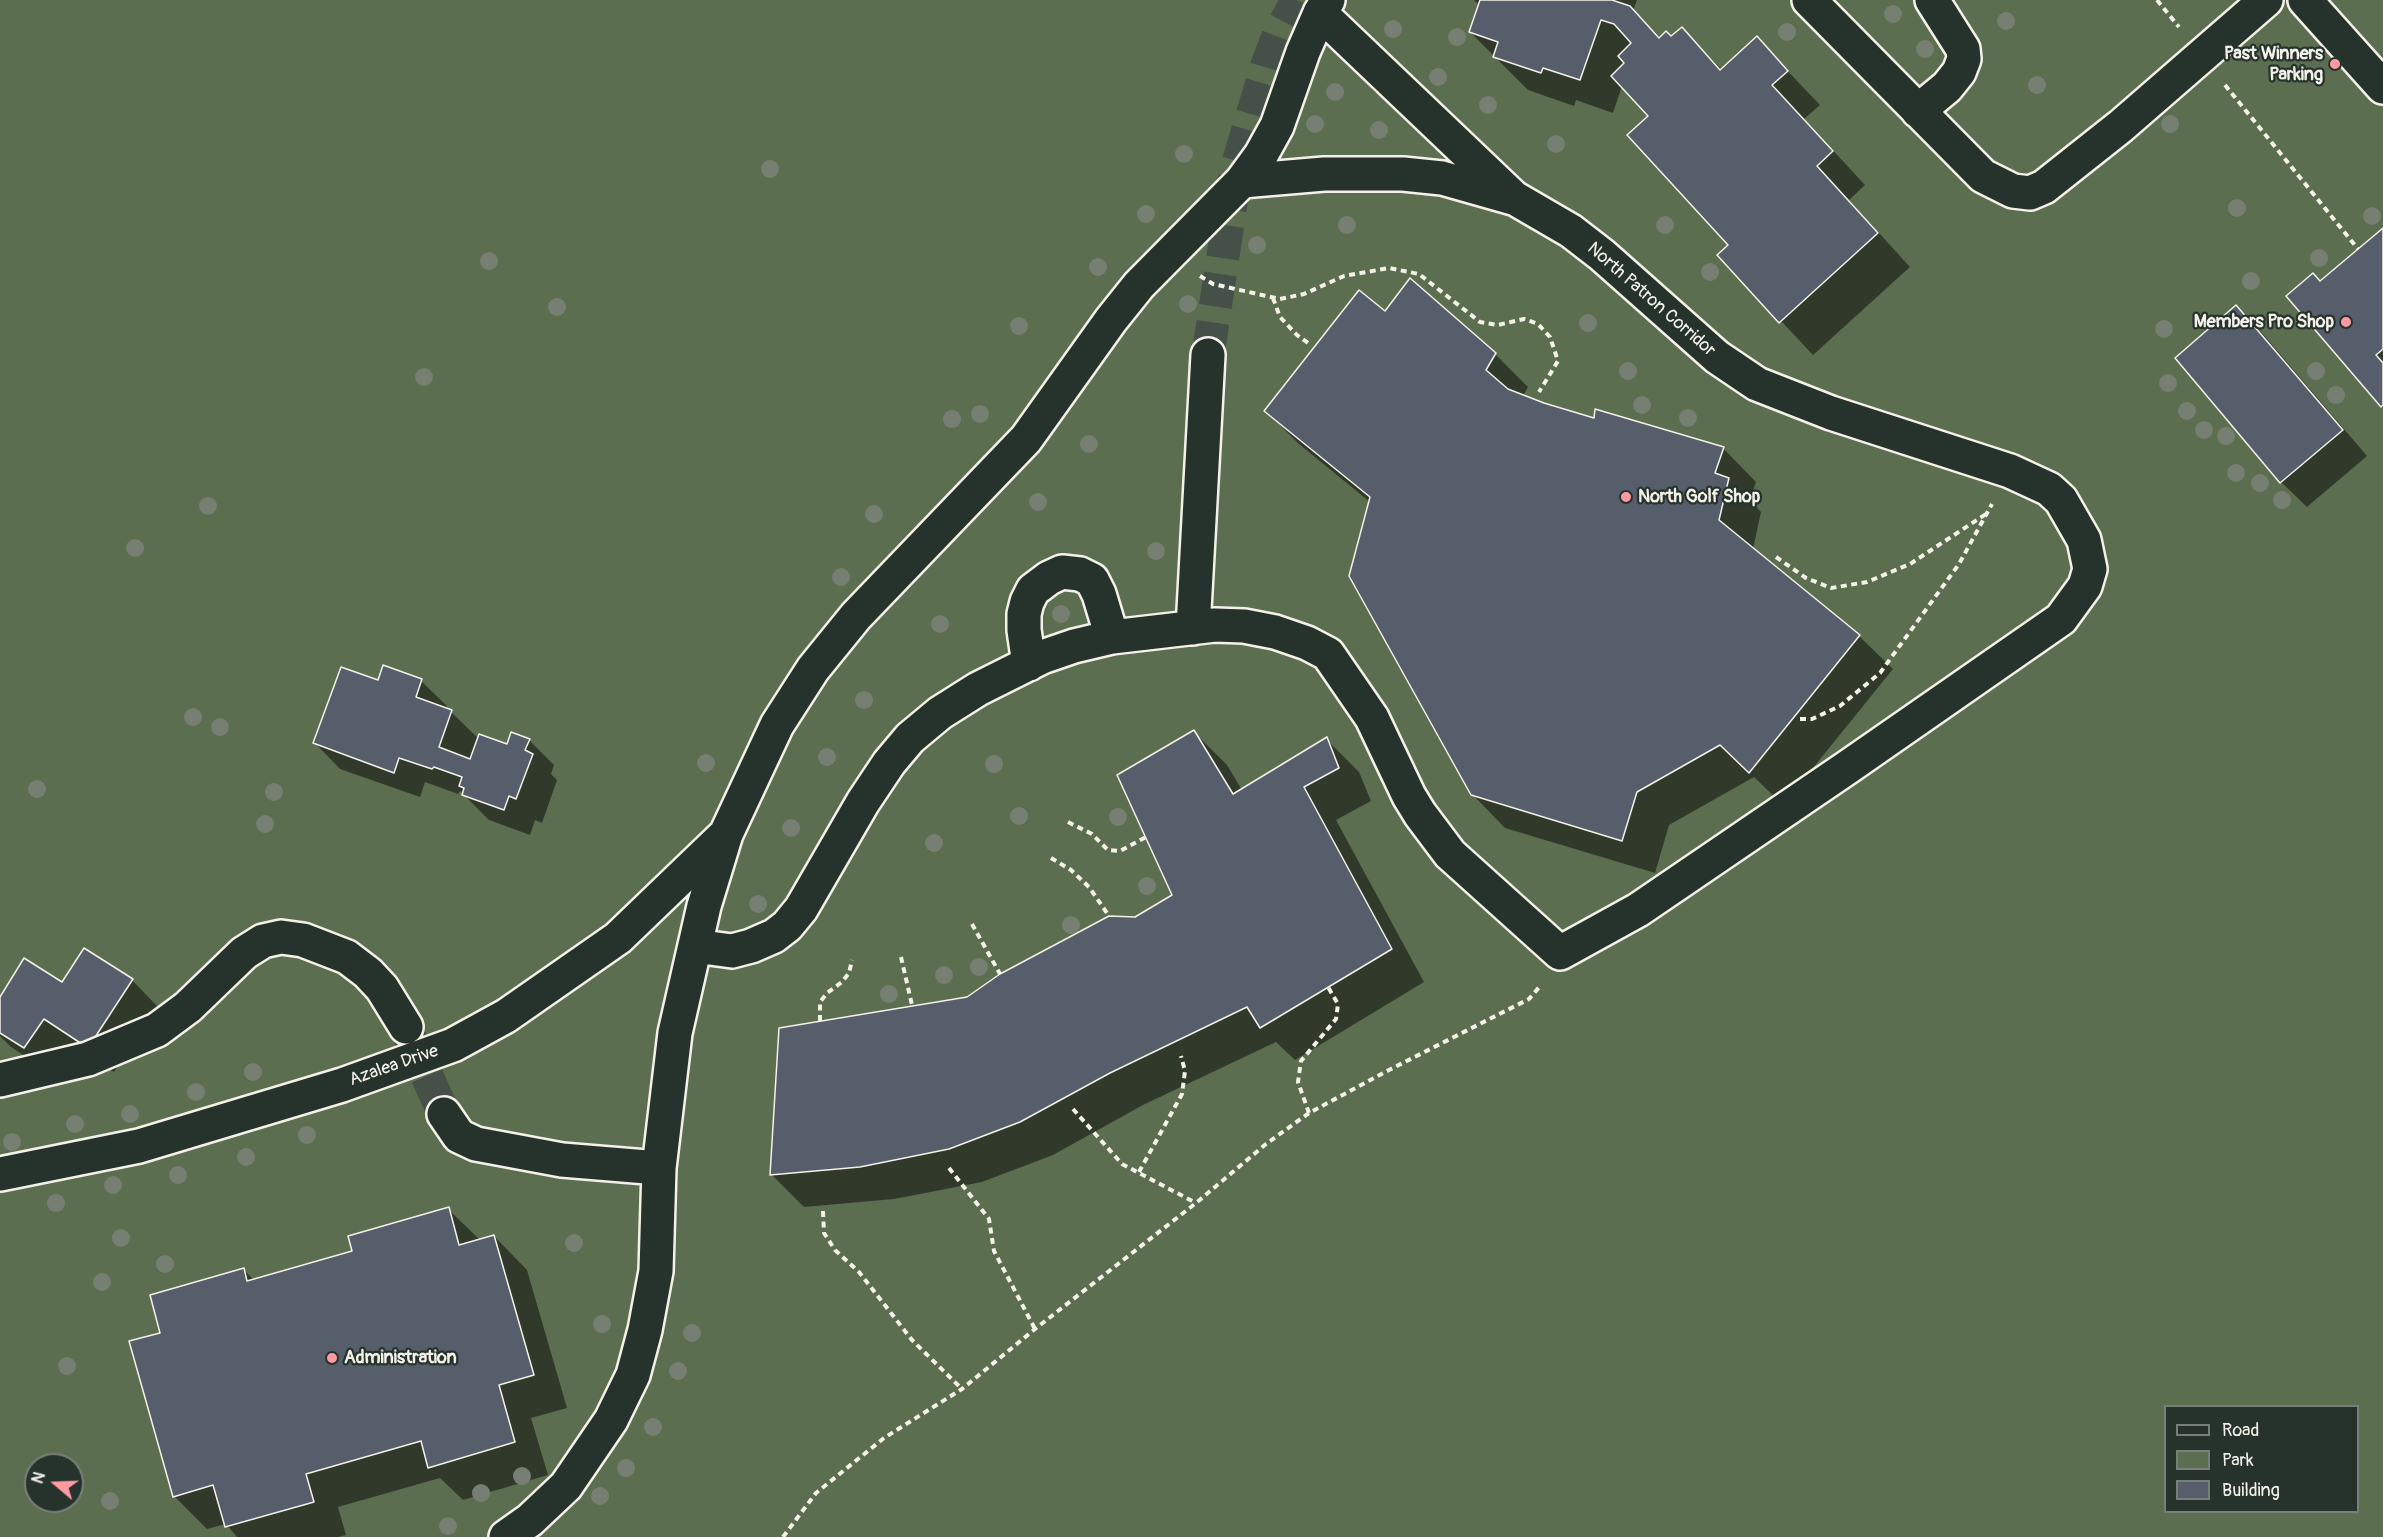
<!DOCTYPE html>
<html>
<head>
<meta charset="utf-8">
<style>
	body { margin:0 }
	#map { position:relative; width:2383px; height:1537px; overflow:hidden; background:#26332d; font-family:Pangolin,sans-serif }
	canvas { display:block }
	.legend { position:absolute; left:2164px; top:1405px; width:195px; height:108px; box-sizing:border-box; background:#26332d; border:2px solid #787f78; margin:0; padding:8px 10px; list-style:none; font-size:18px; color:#f4f1e8 }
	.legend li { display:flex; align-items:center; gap:12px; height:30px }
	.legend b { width:30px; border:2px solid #787f78 }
	.north { position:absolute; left:24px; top:1453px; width:60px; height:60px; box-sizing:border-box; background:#26332d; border:2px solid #787f78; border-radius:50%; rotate:289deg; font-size:16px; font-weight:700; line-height:24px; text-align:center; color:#f4f1e8 }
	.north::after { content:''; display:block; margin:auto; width:21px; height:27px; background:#ff9aa2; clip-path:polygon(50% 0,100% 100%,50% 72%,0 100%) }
</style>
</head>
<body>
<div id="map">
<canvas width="2383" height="1537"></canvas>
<ul class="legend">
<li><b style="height:8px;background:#26332d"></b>Road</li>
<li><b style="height:16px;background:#5c6e50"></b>Park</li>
<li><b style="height:16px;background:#565d6b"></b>Building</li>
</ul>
<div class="north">N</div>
</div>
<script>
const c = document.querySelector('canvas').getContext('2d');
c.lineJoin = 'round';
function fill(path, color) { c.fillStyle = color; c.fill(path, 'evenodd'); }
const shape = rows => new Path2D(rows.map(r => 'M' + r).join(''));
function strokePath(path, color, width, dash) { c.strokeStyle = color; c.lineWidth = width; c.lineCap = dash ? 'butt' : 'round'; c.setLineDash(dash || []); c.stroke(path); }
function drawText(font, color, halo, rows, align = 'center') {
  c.font = font + ' Pangolin,sans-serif'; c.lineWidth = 4.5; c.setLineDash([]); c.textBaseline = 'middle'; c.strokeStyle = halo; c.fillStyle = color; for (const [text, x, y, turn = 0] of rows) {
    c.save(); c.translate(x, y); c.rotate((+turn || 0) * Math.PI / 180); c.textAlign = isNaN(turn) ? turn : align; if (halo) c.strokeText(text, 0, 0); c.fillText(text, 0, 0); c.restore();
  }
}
const green = shape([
	[0,0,2383,0,2383,1537,0,1537],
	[2166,1406,2358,1406,2358,1512,2166,1512],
	[36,1465,72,1465,72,1501,36,1501]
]);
const shadow = shape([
	[1474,0,1637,0,1633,11,1660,38,1672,38,1682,29,1722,70,1757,39,1820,105,1804,119,1865,185,1849,200,1910,267,1813,355,1719,255,1730,245,1650,116,1622,86,1613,113,1576,100,1574,106,1528,90,1470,32,1480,6],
	[2383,230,2383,408,2288,296,2321,283],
	[2236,307,2262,333,2367,456,2307,507,2281,482],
	[1386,313,1495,354,1528,387,1523,396,1595,420,1723,448,1756,482,1750,500,1761,512,1753,549,1859,636,1893,669,1783,805,1754,777,1669,825,1655,873,1505,828,1472,794,1370,502,1299,444,1266,411],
	[421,681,447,706,446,710,451,712,479,739,508,746,529,740,554,765,551,774,557,780,542,823,535,820,530,835,489,820,464,795,464,793,460,791,458,794,425,782,420,797,340,769,315,743,379,682],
	[1194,732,1227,765,1242,790,1326,739,1359,772,1371,801,1336,820,1424,982,1295,1060,1276,1042,1143,1105,1053,1155,982,1182,894,1199,804,1207,771,1174,968,998,1135,919,1174,895],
	[132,980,157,1006,114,1072,70,1043,50,1073,11,1047,0,1036,0,1000,63,984],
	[448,1209,480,1240,494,1236,527,1270,567,1408,531,1418,548,1475,463,1500,440,1478,338,1507,346,1535,338,1537,237,1537,226,1524,207,1529,174,1496,162,1334,243,1269,254,1280,354,1252]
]);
const building = shape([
	[1480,0,1612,0,1630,6,1659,38,1666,31,1671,36,1682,27,1720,70,1757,36,1788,71,1772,85,1833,151,1817,166,1878,233,1779,323,1717,255,1728,245,1627,135,1648,116,1611,76,1624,63,1618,56,1631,43,1614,24,1601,20,1580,80,1543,68,1541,73,1493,57,1498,42,1469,32,1480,0],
	[2383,228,2383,349,2376,355,2383,363,2383,405,2381,407,2286,296,2313,273,2320,281,2383,228],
	[1410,278,1496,353,1486,370,1508,389,1544,403,1594,418,1595,409,1724,447,1715,473,1729,478,1719,520,1860,635,1749,773,1720,745,1637,792,1622,841,1471,795,1349,576,1370,497,1264,411,1359,290,1385,311,1410,278],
	[2236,305,2343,430,2280,483,2175,358,2236,305],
	[383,665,422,679,416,697,452,710,439,747,470,759,479,734,507,744,511,732,530,739,525,750,533,754,516,799,509,796,504,810,462,795,464,788,459,786,462,777,434,767,432,769,399,758,394,773,313,743,341,667,378,680,383,665],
	[1194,730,1233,794,1327,737,1339,768,1304,787,1392,949,1260,1028,1247,1007,1110,1073,1020,1122,949,1149,860,1167,770,1175,779,1028,967,997,1000,974,1109,916,1135,917,1172,895,1117,775,1194,730],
	[84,948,133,979,88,1048,44,1019,24,1048,0,1033,0,997,24,958,62,982,84,948],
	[449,1207,459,1245,494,1235,534,1375,499,1385,515,1442,428,1468,421,1441,306,1474,314,1502,225,1527,213,1485,173,1497,129,1341,160,1333,150,1295,244,1268,247,1281,352,1251,348,1236,449,1207]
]);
const minorTunnel = shape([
	[1208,355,1236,170,1267,65,1278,36,1297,0],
	[407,1031,444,1114]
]);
const path = shape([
	[2157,0,2179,27],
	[2225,85,2358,249],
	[1200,276,1213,284,1280,299,1304,294,1344,276,1389,268,1419,274,1480,322,1498,325,1524,319,1538,324,1550,337,1558,361,1539,392],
	[1273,298,1280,317,1297,335,1308,343],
	[1776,557,1806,578,1831,588,1867,582,1910,564,1986,514],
	[1800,719,1812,719,1840,706,1880,673,1959,564,1992,504],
	[1068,822,1092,834,1108,850,1120,851,1146,837],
	[1051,858,1071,870,1089,887,1109,916],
	[972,924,1000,974],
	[901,957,912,1005],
	[820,1021,820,1002,827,993,842,982,849,973,852,960],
	[1073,1109,1122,1164,1196,1203],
	[1309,1113,1298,1082,1301,1061,1336,1019,1338,1004,1328,987],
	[949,1168,989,1219,994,1251,1035,1329],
	[1139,1172,1182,1094,1185,1071,1181,1056],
	[823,1211,824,1233,835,1250,859,1272,912,1340,962,1389],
	[783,1537,816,1493,884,1438,962,1389,1035,1329,1196,1203,1266,1144,1309,1113,1389,1070,1529,999,1541,985]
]);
const minor = shape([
	[1809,0,1983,176,2013,191,2030,193,2044,187,2121,126,2266,0],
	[2305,0,2383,87],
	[1320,13,1512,196],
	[1918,111,1947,87,1959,72,1964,59,1963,49,1932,0],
	[1193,628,1208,355],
	[1029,664,1024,630,1024,614,1027,602,1033,590,1049,578,1062,572,1080,574,1092,580,1099,594,1112,637],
	[695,946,732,951,751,946,774,936,787,926,801,909,863,802,889,763,910,738,940,713,978,689,1042,657,1074,646,1112,637,1215,625,1244,626,1275,632,1307,643,1328,654,1372,718,1409,796,1420,814,1450,854,1560,953,1638,910,1848,767,2061,619,2085,586,2090,569,2084,540,2061,500,2049,489,2010,471,1831,413,1757,384,1717,357,1602,255,1571,231,1516,199,1442,178,1403,174,1324,174,1242,181],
	[0,1080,88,1059,157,1030,188,1007,244,953,263,941,281,937,303,940,347,957,368,973,382,988,406,1027],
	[444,1114,459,1136,476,1144,562,1160,659,1168],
	[0,1174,139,1146,342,1085,453,1045,506,1016,618,938,723,837],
	[506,1537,530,1520,566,1486,611,1420,633,1375,645,1330,656,1271,659,1168,675,1033,704,906,726,834,777,725,813,669,856,616,1026,439,1111,320,1139,285,1242,181,1261,155,1277,126,1303,52,1320,13,1328,0]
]);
const trees = [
	[1893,14],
	[2006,21],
	[1393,29],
	[1787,32],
	[1457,37],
	[1925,49],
	[1438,77],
	[2037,85],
	[1335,92],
	[1488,105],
	[1315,124],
	[2170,124],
	[1379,130],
	[1556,144],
	[1184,154],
	[770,169],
	[2237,208],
	[1146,214],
	[2372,216],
	[1347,225],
	[1665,225],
	[1257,245],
	[2319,258],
	[489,261],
	[1098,267],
	[1710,272],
	[2251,281],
	[1188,304],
	[557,307],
	[1588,323],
	[1019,326],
	[2164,329],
	[1628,371],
	[2316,371],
	[424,377],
	[2168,383],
	[2336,395],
	[1642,405],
	[2187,411],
	[980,414],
	[1688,418],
	[952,419],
	[2204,430],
	[2226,436],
	[1089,444],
	[2236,473],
	[2260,483],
	[2282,500],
	[1038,502],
	[208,506],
	[874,514],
	[135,548],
	[1156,551],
	[841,577],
	[1061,614],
	[940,624],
	[864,700],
	[193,717],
	[220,727],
	[827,757],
	[706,763],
	[994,764],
	[37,789],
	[274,792],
	[1019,816],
	[1118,817],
	[265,824],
	[791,828],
	[934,843],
	[1147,886],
	[758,904],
	[1071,925],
	[979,967],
	[944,975],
	[889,994],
	[253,1072],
	[196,1092],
	[130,1114],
	[75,1124],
	[307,1135],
	[12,1142],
	[246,1157],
	[178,1175],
	[113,1185],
	[56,1203],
	[121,1238],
	[574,1243],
	[165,1264],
	[102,1282],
	[602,1324],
	[692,1333],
	[67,1366],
	[678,1371],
	[653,1427],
	[626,1468],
	[522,1476],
	[481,1493],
	[600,1496],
	[110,1501],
	[448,1526]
];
const markers = [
	[2335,64,6,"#ff9aa2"],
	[2346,322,6,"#ff9aa2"],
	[1626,497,6,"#ff9aa2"],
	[332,1358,6,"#ff9aa2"]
];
const poiNames = [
	["Past Winners",2323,54],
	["Parking",2323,75],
	["Members Pro Shop",2334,322],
	["North Golf Shop",1638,497,"left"],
	["Administration",344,1358,"left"]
];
const streetNames = [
	["North Patron Corridor",1651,300,41],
	["Azalea Drive",394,1066,-19]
];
fill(green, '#5c6e50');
fill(shadow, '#0007');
fill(building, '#565d6b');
strokePath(building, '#f4f1e8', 1.5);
strokePath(minorTunnel, '#455049', 33, [33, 16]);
strokePath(minor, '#f4f1e8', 38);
strokePath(path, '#f4f1e8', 4, [6, 4.5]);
strokePath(minor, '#26332d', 33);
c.fillStyle = '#767f72';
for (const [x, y] of trees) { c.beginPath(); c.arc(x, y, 9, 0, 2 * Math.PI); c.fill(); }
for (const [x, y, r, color] of markers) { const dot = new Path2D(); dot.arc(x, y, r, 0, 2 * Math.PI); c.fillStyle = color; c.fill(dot); strokePath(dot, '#26332d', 2); }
drawText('bold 18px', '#f4f1e8', '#26332d', poiNames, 'right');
drawText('18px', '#f4f1e8', '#26332d', streetNames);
</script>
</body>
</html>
